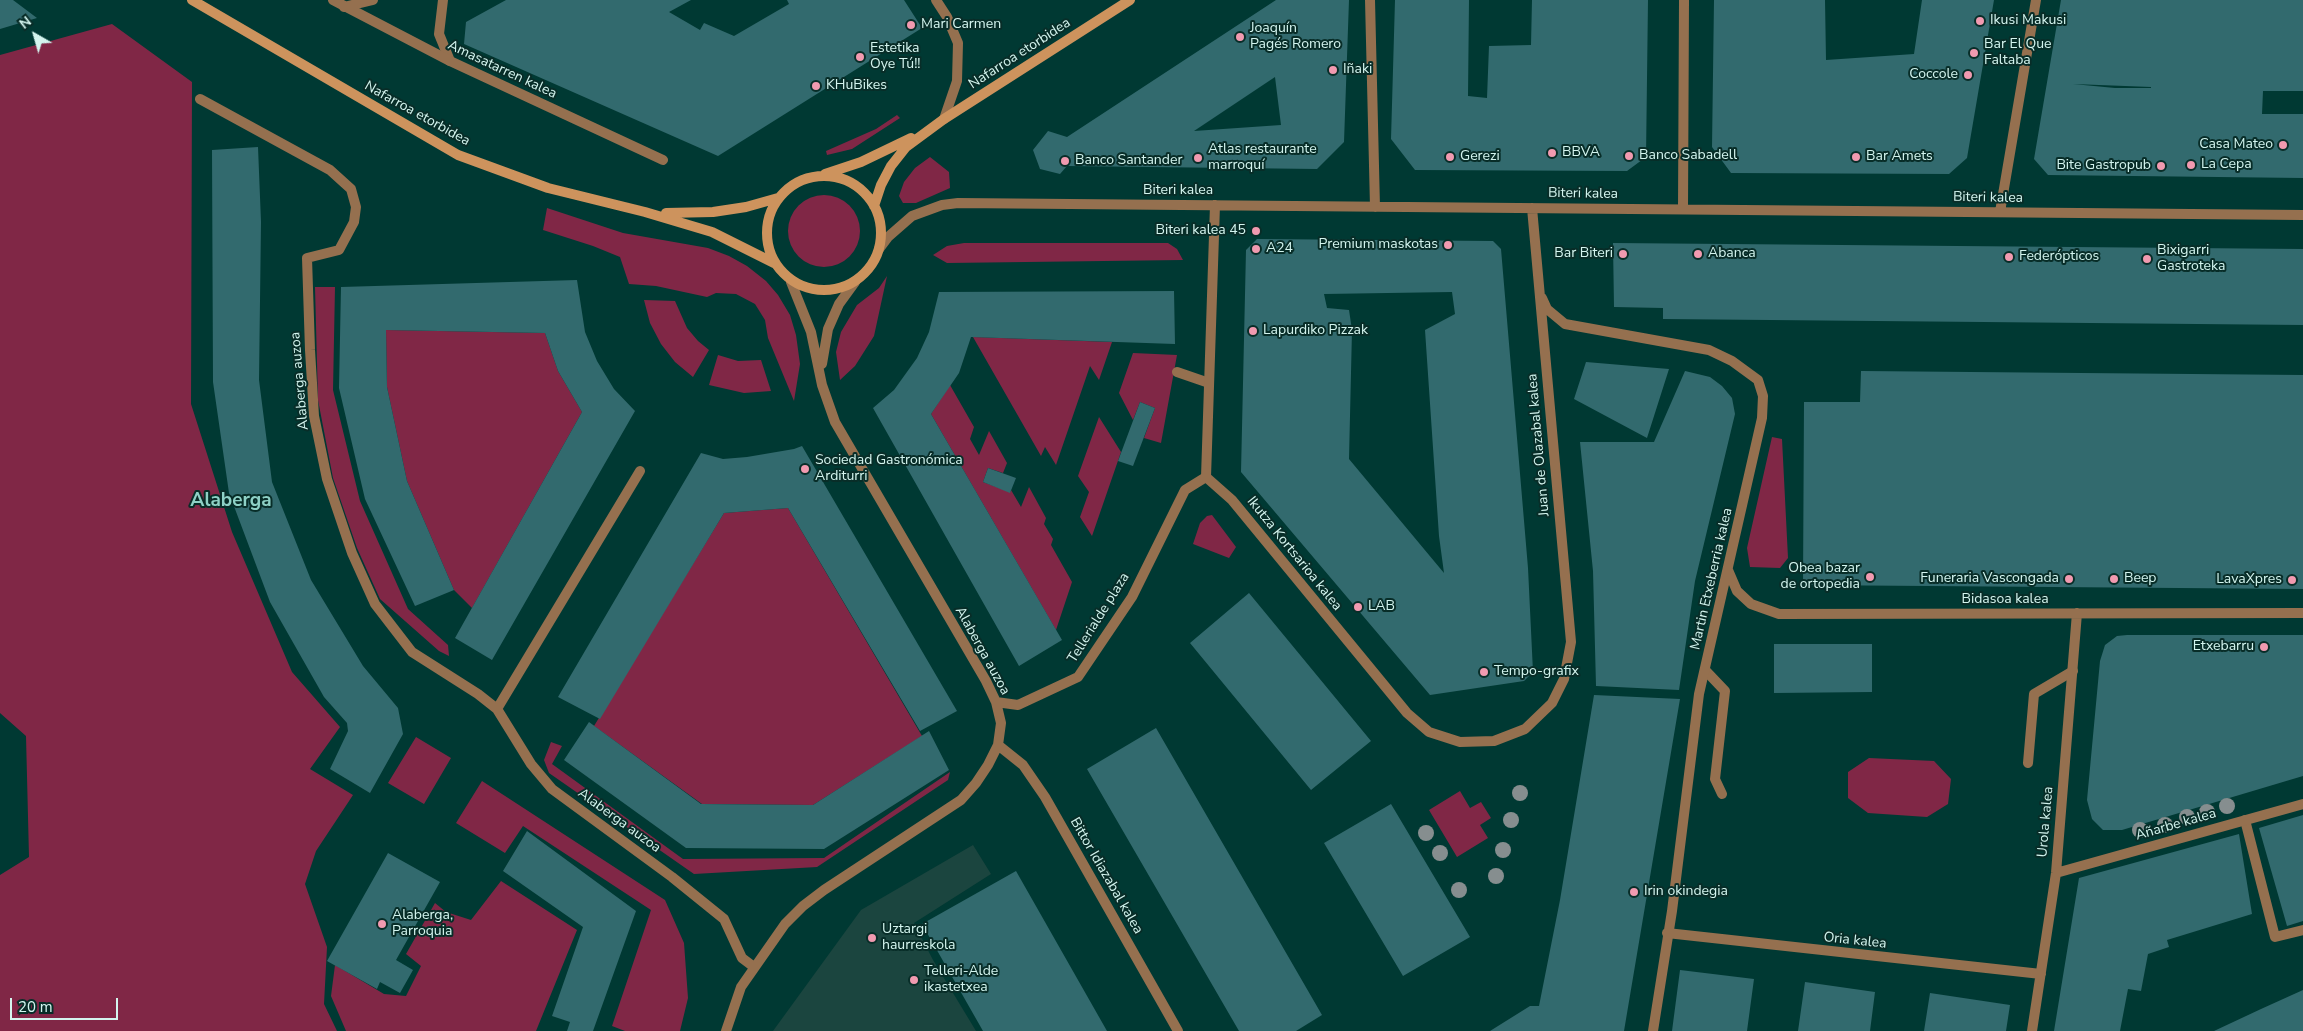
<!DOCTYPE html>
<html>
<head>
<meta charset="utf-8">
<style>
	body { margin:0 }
	#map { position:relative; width:2303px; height:1031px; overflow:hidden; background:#003933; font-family:"Nunito Sans",sans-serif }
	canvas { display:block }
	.north { position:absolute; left:10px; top:10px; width:50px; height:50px; -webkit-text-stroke:4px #082d28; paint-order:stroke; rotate:322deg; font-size:14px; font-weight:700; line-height:20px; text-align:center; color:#d4f5ef }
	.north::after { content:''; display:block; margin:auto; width:18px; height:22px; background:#d4f5ef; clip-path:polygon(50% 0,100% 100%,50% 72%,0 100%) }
	.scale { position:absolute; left:10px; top:998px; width:108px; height:22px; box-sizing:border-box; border:2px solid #d4f5ef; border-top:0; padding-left:6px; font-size:15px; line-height:18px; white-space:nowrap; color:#d4f5ef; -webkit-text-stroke:4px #082d28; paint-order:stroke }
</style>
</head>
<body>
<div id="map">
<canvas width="2303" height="1031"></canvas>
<div class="north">N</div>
<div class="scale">20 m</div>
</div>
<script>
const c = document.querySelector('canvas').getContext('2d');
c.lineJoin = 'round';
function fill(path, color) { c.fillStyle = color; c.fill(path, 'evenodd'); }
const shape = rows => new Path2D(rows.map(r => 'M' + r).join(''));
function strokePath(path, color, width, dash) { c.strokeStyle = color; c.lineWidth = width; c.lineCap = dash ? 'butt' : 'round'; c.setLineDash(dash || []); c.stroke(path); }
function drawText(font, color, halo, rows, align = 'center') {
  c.font = font + ' "Nunito Sans",sans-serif'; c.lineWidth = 4; c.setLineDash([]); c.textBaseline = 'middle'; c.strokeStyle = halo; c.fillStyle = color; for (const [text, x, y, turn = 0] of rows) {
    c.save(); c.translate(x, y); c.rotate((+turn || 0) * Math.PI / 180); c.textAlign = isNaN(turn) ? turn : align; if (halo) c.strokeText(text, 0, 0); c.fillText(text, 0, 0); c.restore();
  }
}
const built = shape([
	[973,845,991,874,914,923,933,960,976,1031,773,1031,861,910]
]);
const green = shape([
	[112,24,192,82,191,404,232,532,292,672,340,727,310,769,353,795,316,851,305,884,327,947,324,1004,337,1031,0,1031,0,875,29,857,26,736,0,713,0,55],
	[897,115,900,118,852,149,827,155,826,151,876,129],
	[930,157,949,172,950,188,916,203,903,203,899,196,904,182,915,168],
	'788 231a36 36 0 1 1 72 0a36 36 0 1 1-72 0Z',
	[547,208,623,233,708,248,729,256,747,266,766,281,778,295,790,315,796,335,800,364,794,401,768,338,765,320,755,304,736,294,716,293,707,297,656,286,629,284,620,257,593,246,543,230],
	[964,243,1168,243,1177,249,1183,260,947,263,933,255,947,246],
	[887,276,874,336,855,366,840,380,836,352,841,332,857,305,879,288],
	[315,287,335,287,333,390,360,501,408,609,448,645,449,656,439,651,380,599,357,548,333,478,318,400],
	[644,300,675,301,687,328,698,341,709,350,693,377,675,362,661,344,650,323],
	[386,330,545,333,558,371,582,412,472,608,454,590,407,481,387,387],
	[973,337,1112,342,1099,380,1090,366,1056,465,1045,447,1041,456],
	[1133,353,1177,355,1161,443,1144,438,1155,408,1140,402,1133,420,1119,393],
	[718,355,738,361,761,360,771,391,744,393,709,385],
	[950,385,974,427,970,439,979,455,989,431,1007,463,1003,473,988,468,983,482,1010,492,1011,490,1021,507,1029,487,1046,518,1044,524,1053,539,1051,545,1072,582,1056,630,931,414],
	[1099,417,1121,452,1092,536,1080,517,1089,492,1078,476],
	[1772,437,1782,439,1788,558,1780,568,1750,567,1747,548],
	[788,508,922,736,813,805,702,804,594,726,724,513],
	[1212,515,1236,547,1229,558,1193,544,1200,523,1207,516],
	[416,737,451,758,424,804,388,783],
	[551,742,562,746,552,764,683,859,824,858,950,772,948,780,817,867,694,874,549,773,544,760],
	[1869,758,1934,761,1951,779,1948,804,1927,817,1868,813,1848,798,1848,772],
	[482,781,665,900,684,943,688,998,680,1031,625,1031,612,1026,651,910,523,826,505,853,456,823],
	[1460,791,1470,808,1481,802,1491,818,1480,825,1488,838,1457,857,1429,810],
	[501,881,577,930,536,1031,346,1031,331,996,335,965,384,994,406,996,421,966,406,954,435,903,446,912,471,920]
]);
const building = shape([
	[0,0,13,0,37,18,0,29],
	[506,0,691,0,669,12,700,30,704,23,734,36,789,4,787,0,904,0,922,28,718,156,464,44,466,22],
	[1276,0,1349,0,1344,142,1317,169,1067,166,1060,174,1040,169,1033,150,1048,131,1067,137],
	[1275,77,1281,125,1194,131],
	[1395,0,1469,0,1468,96,1487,98,1489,46,1531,45,1532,0,1648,0,1646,157,1627,171,1415,170,1391,139],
	[1714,0,1825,0,1826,60,1914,54,1922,0,1994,0,1967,158,1949,174,1731,173,1712,147],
	[2061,0,2303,0,2303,91,2263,91,2262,114,2303,114,2303,178,2048,175,2034,159],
	[2073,84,2151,87,2151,88,2115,88],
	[258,147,261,222,259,380,272,482,311,580,363,666,398,708,403,734,370,793,330,769,348,731,347,723,324,697,270,602,229,493,213,382,212,150],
	[1257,239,1493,241,1501,249,1528,568,1533,672,1524,681,1430,695,1241,472,1246,250],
	[1452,292,1455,314,1425,330,1439,536,1444,573,1349,459,1352,330,1349,310,1327,308,1324,294],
	[1613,243,2303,249,2303,325,1663,319,1663,308,1614,307],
	[577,280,585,332,597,361,614,389,635,411,492,660,455,638,582,412,558,371,545,333,386,330,387,387,407,481,454,590,415,606,365,499,339,388,341,287],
	[1174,291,1175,344,971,337,959,373,931,414,1062,640,1019,666,873,408,894,390,917,358,929,332,939,292],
	[1586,362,1669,369,1647,438,1574,399],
	[1685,371,1710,377,1722,386,1732,398,1735,414,1695,581,1679,690,1596,686,1593,571,1580,442,1654,442],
	[1861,371,2303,375,2303,589,1803,585,1804,402,1860,402],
	[1140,402,1155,408,1133,466,1118,461],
	[802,446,957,711,920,731,788,508,724,513,600,719,558,697,701,453,723,459,747,457,794,449],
	[988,468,1016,478,1010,493,983,482],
	[1249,593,1371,741,1311,790,1190,643],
	[2127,635,2303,635,2303,776,2122,830,2103,830,2092,819,2087,800,2100,661,2105,645,2117,636],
	[1774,644,1872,644,1872,692,1774,693],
	[1594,695,1680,699,1624,1031,1490,1031,1530,1006,1539,1006,1560,900],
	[589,722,701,804,813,805,929,731,949,770,824,849,686,848,564,760],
	[1156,728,1322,1015,1296,1031,1239,1031,1087,769],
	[1391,804,1470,937,1403,976,1324,843],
	[2303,815,2303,921,2287,926,2259,828],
	[527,831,636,911,593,1031,567,1031,570,1022,552,1016,583,927,503,871],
	[2239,834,2252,914,2167,940,2169,947,2148,954,2141,991,2128,989,2120,1031,2054,1031,2079,878],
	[388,853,440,882,396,960,413,970,400,993,380,982,377,989,327,961],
	[1016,871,1107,1031,983,1031,922,924],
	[1680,970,1754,979,1747,1031,1672,1031],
	[1805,982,1875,992,1870,1031,1798,1031],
	[2303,990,2303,1031,2214,1031,2261,1009],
	[1930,993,2010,1005,2006,1031,1924,1031]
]);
const lane = shape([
	[443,0,439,34,450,61],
	[1177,372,1209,383],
	[1705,670,1725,691,1715,779,1722,794],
	[2028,763,2034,694,2073,671],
	[2245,820,2275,937,2303,930]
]);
const street = shape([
	[333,0,450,61,663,160],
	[936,0,947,17,958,43,957,81,944,119],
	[1370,0,1375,207],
	[344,7,373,0],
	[200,99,330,170,351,189,356,207,354,222,339,250,307,258,310,350,314,416,327,479,352,553,375,604,412,652,478,694,497,709,531,764,552,789,672,877,724,919,742,958,754,967],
	[1215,205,1206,477,1232,500,1407,713,1429,732,1460,742,1494,741,1525,729,1552,703,1564,679,1571,642,1532,208],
	[1683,209,1684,0],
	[2000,212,2036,0],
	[879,249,888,237,912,216,942,205,958,203,2303,215],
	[1542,298,1547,309,1565,324,1709,350,1732,361,1758,380,1763,396,1762,418,1699,694,1672,911,1653,1031],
	[822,364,828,329,839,304,855,282],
	[1728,570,1737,591,1751,604,1779,614,2303,613],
	[996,702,1018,705,1078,677,1132,597,1185,490,1206,477],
	[497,709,640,471],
	[998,745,1023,765,1045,797,1178,1031],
	[2056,873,2303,804],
	[1667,933,2041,974],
	[726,1031,741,987,785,924,803,906,824,890,961,800,976,783,988,765,998,745,1001,723,996,702,986,681,835,422,822,385,811,332,791,282],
	[2032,1031,2056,873,2077,613]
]);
const secondary = shape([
	[192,0,458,155,548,188,645,212,712,232,774,263],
	[825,174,861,162,911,138],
	'767 233a57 57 0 1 1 114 0a57 57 0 1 1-114 0Z',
	[874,206,881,185,891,166,906,147,944,119,1130,0],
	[666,213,713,212,746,207,778,198]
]);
const trees = [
	[1520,793],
	[2227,806],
	[2207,812],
	[2187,817],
	[1511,820],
	[2165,825],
	[2140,830],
	[1426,833],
	[1503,850],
	[1440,853],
	[1496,876],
	[1459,890]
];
const markers = [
	[1980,21,5,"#f19ab0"],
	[911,25,5,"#f19ab0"],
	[1240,37,5,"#f19ab0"],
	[1974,53,5,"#f19ab0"],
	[860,57,5,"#f19ab0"],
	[1333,70,5,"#f19ab0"],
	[1968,75,5,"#f19ab0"],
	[816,86,5,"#f19ab0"],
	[2283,145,5,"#f19ab0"],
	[1552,153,5,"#f19ab0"],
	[1629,156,5,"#f19ab0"],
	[1450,157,5,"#f19ab0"],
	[1856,157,5,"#f19ab0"],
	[1198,158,5,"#f19ab0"],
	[1065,161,5,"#f19ab0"],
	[2191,165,5,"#f19ab0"],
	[2161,166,5,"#f19ab0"],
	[1256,231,5,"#f19ab0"],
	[1448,245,5,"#f19ab0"],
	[1256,249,5,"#f19ab0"],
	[1623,254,5,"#f19ab0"],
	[1698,254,5,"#f19ab0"],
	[2009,257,5,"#f19ab0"],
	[2147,259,5,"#f19ab0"],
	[1253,331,5,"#f19ab0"],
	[805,469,5,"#f19ab0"],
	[1870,577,5,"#f19ab0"],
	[2069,579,5,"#f19ab0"],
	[2114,579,5,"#f19ab0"],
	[2292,580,5,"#f19ab0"],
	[1358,607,5,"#f19ab0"],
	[2264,647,5,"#f19ab0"],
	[1484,672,5,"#f19ab0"],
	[1634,892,5,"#f19ab0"],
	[382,924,5,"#f19ab0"],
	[872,938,5,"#f19ab0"],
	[914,980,5,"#f19ab0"]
];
const poiNames = [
	["Ikusi Makusi",1990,21],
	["Mari Carmen",921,25],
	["Joaquín",1250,29],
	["Pagés Romero",1250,45],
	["Bar El Que",1984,45],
	["Faltaba",1984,61],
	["Estetika",870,49],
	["Oye Tú!!",870,65],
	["Iñaki",1343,70],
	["Coccole",1958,75,"right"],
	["KHuBikes",826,86],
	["Casa Mateo",2273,145,"right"],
	["Atlas restaurante",1208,150],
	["marroquí",1208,166],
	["BBVA",1562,153],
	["Banco Sabadell",1639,156],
	["Gerezi",1460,157],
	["Bar Amets",1866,157],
	["Banco Santander",1075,161],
	["La Cepa",2201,165],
	["Bite Gastropub",2151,166,"right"],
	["Biteri kalea 45",1246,231,"right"],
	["Premium maskotas",1438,245,"right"],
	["A24",1266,249],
	["Bixigarri",2157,251],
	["Gastroteka",2157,267],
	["Bar Biteri",1613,254,"right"],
	["Abanca",1708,254],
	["Federópticos",2019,257],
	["Lapurdiko Pizzak",1263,331],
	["Sociedad Gastronómica",815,461],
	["Arditurri",815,477],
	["Obea bazar",1860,569,"right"],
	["de ortopedia",1860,585,"right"],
	["Funeraria Vascongada",2059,579,"right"],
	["Beep",2124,579],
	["LavaXpres",2282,580,"right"],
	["LAB",1368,607],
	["Etxebarru",2254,647,"right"],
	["Tempo-grafix",1494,672],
	["Irin okindegia",1644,892],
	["Alaberga,",392,916],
	["Parroquia",392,932],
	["Uztargi",882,930],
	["haurreskola",882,946],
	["Telleri-Alde",924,972],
	["ikastetxea",924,988]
];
const streetNames = [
	["Nafarroa etorbidea",1020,54,-33],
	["Amasatarren kalea",502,70,25],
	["Nafarroa etorbidea",417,114,29],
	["Biteri kalea",1178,191],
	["Biteri kalea",1583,194,1],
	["Biteri kalea",1988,198,1],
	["Alaberga auzoa",300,381,-95],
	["Juan de Olazabal kalea",1539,445,-95],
	["Ikutza Kortsarioa kalea",1294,554,51],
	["Martin Etxeberria kalea",1712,579,-77],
	["Bidasoa kalea",2005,600],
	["Tellerialde plaza",1099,618,-58],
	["Alaberga auzoa",982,651,61],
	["Alaberga auzoa",619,821,36],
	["Urola kalea",2046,822,-85],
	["Añarbe kalea",2176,825,-16],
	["Bittor Idiazabal kalea",1106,876,60],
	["Oria kalea",1855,941,6]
];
const districtNames = [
	["Alaberga",231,501]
];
fill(built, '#1b453f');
fill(green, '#802746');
fill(building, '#326a6e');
strokePath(lane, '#95704f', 10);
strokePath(street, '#95704f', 10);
strokePath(secondary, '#cd935d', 10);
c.fillStyle = '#868e8f';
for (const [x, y] of trees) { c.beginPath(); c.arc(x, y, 8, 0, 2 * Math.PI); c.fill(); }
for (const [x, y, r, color] of markers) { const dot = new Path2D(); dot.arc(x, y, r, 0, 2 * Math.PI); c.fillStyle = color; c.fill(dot); strokePath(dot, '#082d28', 2); }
drawText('14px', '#d4f5ef', '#082d28', poiNames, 'left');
drawText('14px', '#d4f5ef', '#082d28', streetNames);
drawText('bold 19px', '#8ed1c6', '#082d28', districtNames);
</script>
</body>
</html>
